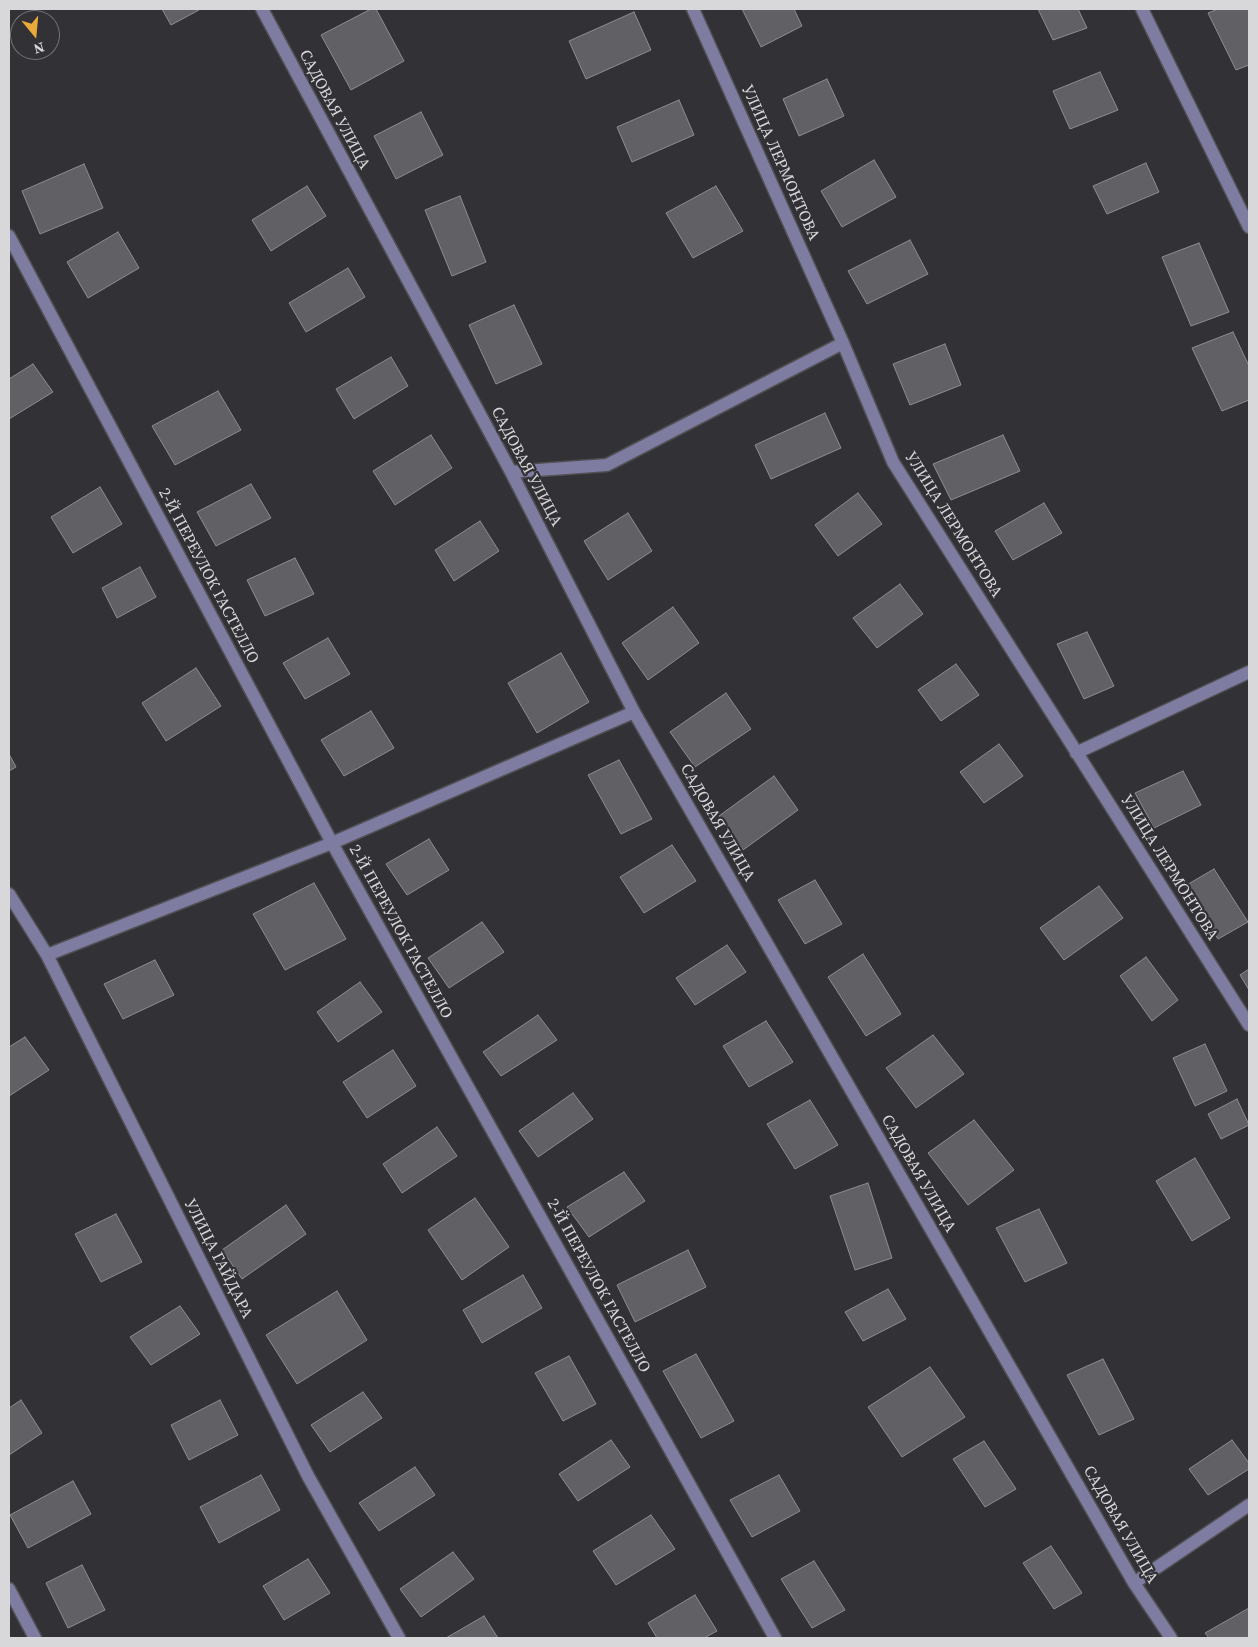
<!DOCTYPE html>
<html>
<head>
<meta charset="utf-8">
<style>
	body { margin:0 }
	#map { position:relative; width:1258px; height:1647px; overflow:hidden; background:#323135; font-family:"Source Serif 4",serif }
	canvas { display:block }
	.frame { position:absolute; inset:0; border:10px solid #d8d8da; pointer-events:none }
	.north { position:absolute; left:10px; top:10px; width:50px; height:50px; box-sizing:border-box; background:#323135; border:1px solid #747477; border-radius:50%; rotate:163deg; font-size:14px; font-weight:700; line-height:20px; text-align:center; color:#d8d8da }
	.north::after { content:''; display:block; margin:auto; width:18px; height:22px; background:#eaaa39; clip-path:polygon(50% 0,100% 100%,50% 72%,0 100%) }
</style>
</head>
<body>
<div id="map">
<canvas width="1258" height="1647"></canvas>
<div class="frame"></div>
<div class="north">N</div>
</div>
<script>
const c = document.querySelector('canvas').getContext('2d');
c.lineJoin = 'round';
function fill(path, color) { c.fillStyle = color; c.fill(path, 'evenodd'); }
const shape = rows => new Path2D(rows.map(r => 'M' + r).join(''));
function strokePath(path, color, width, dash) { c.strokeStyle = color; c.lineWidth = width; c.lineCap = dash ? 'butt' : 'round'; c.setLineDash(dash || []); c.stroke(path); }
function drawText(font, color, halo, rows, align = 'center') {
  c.font = font + ' "Source Serif 4",serif'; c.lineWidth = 4.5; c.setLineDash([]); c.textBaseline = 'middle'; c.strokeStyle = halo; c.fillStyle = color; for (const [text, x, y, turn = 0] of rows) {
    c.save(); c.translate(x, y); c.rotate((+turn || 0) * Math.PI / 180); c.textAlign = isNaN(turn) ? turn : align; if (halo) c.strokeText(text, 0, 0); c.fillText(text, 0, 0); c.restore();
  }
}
const building = shape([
	[162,9,198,9,199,10,171,25,162,9],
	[371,9,376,9,404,61,351,90,321,35,371,9],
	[742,9,794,9,802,26,761,47,742,9],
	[1038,9,1078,9,1087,28,1053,40,1038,9],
	[1218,9,1249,9,1249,65,1236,70,1208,13,1218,9],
	[634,12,651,50,586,79,569,41,634,12],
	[1100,72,1118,110,1070,129,1053,91,1100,72],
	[827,79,844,116,799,136,783,99,827,79],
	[679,100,694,135,632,162,617,127,679,100],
	[421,112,443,155,396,179,374,136,421,112],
	[874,160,896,197,842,227,821,191,874,160],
	[1146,163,1159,192,1107,214,1093,186,1146,163],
	[84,164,103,208,40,234,22,191,84,164],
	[307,186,326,216,271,251,252,220,307,186],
	[716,186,743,231,693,258,666,213,716,186],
	[460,196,486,262,452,276,425,210,460,196],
	[118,232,139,268,88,298,67,262,118,232],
	[910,240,928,274,867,304,848,271,910,240],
	[1199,243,1229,312,1191,326,1162,257,1199,243],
	[348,268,365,297,306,332,289,303,348,268],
	[514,305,542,364,496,384,469,325,514,305],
	[1233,332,1249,366,1249,400,1222,411,1192,348,1233,332],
	[945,344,961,385,910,405,893,364,945,344],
	[391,357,408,386,354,419,336,389,391,357],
	[33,364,53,392,9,419,9,379,33,364],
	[218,391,241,430,175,465,152,426,218,391],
	[825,413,841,448,771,479,755,445,825,413],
	[431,435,452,468,395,505,373,471,431,435],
	[1003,435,1020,471,951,500,933,464,1003,435],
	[251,484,271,518,216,546,197,512,251,484],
	[100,487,122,524,73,553,51,517,100,487],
	[858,493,882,524,838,556,815,525,858,493],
	[1044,503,1062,533,1013,560,995,531,1044,503],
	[628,513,652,551,608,580,584,541,628,513],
	[480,521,499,551,454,581,435,550,480,521],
	[295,558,314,594,265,616,247,580,295,558],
	[140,567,156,597,117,618,102,588,140,567],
	[900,584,923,614,877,648,853,618,900,584],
	[673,607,699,643,648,680,622,643,673,607],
	[1087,632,1114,686,1084,699,1057,644,1087,632],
	[328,638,350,674,305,699,283,663,328,638],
	[561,653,589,702,537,733,508,683,561,653],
	[956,664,979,695,941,721,918,690,956,664],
	[196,668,221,706,166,741,142,703,196,668],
	[726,693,751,729,695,767,670,732,726,693],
	[371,711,394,748,344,776,321,740,371,711],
	[999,744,1023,776,984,803,960,772,999,744],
	[9,754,16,767,9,771,9,754],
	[619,760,652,819,621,834,588,775,619,760],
	[1183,771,1201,805,1154,828,1135,793,1183,771],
	[774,776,798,810,743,850,719,816,774,776],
	[429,839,449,870,407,895,386,864,429,839],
	[672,845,696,881,644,913,620,877,672,845],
	[1214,869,1248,922,1218,939,1185,886,1214,869],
	[815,880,842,924,805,944,778,900,815,880],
	[314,883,346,939,285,970,253,914,314,883],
	[1099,886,1123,918,1064,960,1040,928,1099,886],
	[482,922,504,952,449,988,428,958,482,922],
	[727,945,746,972,695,1005,676,978,727,945],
	[863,954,901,1014,866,1036,828,977,863,954],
	[1146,957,1178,1000,1152,1021,1120,976,1146,957],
	[155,960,174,995,123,1019,104,984,155,960],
	[1249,969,1249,990,1240,975,1249,969],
	[360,982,382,1012,338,1042,317,1012,360,982],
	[538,1015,557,1040,501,1076,483,1052,538,1015],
	[766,1021,793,1062,749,1087,723,1046,766,1021],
	[933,1035,964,1074,916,1108,886,1068,933,1035],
	[25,1037,49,1070,9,1096,9,1047,25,1037],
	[1205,1044,1227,1091,1195,1106,1173,1058,1205,1044],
	[393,1050,416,1086,367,1118,343,1082,393,1050],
	[573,1093,593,1119,538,1157,519,1131,573,1093],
	[1237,1099,1249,1125,1221,1139,1208,1114,1237,1099],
	[810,1100,838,1145,795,1169,767,1124,810,1100],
	[974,1120,1014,1170,968,1205,928,1153,974,1120],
	[437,1127,457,1156,402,1193,383,1164,437,1127],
	[1195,1158,1230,1218,1192,1241,1156,1181,1195,1158],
	[624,1172,645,1201,589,1237,567,1207,624,1172],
	[868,1183,892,1258,855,1270,830,1196,868,1183],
	[475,1198,509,1247,462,1280,428,1230,475,1198],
	[286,1205,306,1234,242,1279,222,1250,286,1205],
	[1039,1209,1067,1263,1025,1282,996,1228,1039,1209],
	[116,1214,142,1262,101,1282,75,1234,116,1214],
	[688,1250,706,1287,635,1322,617,1285,688,1250],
	[523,1275,542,1308,482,1343,463,1310,523,1275],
	[888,1289,906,1319,863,1341,845,1312,888,1289],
	[337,1291,367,1340,297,1384,266,1335,337,1291],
	[180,1306,200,1334,151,1365,130,1337,180,1306],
	[696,1354,734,1421,701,1438,663,1371,696,1354],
	[569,1356,596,1404,563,1421,535,1373,569,1356],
	[1103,1359,1134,1419,1099,1435,1067,1375,1103,1359],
	[930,1367,965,1417,902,1457,868,1407,930,1367],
	[363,1392,382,1418,330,1452,311,1425,363,1392],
	[21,1400,42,1433,9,1455,9,1408,21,1400],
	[220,1400,238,1435,189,1460,171,1425,220,1400],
	[611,1440,630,1467,578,1501,559,1474,611,1440],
	[1232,1440,1249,1463,1249,1469,1208,1495,1189,1469,1232,1440],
	[984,1441,1016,1489,985,1507,953,1459,984,1441],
	[415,1467,435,1495,379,1531,359,1503,415,1467],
	[261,1475,280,1510,219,1543,200,1507,261,1475],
	[779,1475,800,1511,752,1537,730,1500,779,1475],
	[73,1481,91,1514,28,1548,10,1515,73,1481],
	[651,1515,675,1549,616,1585,593,1551,651,1515],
	[1051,1546,1082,1593,1054,1609,1023,1563,1051,1546],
	[453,1552,474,1579,421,1617,400,1589,453,1552],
	[308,1559,330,1593,284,1620,263,1586,308,1559],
	[814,1561,845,1610,812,1628,781,1579,814,1561],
	[82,1565,105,1610,68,1628,46,1583,82,1565],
	[695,1595,717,1631,704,1638,657,1638,648,1623,695,1595],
	[1249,1608,1249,1638,1209,1638,1205,1633,1249,1608],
	[484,1616,498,1638,446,1638,484,1616]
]);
const minor = shape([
	[262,9,511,472,634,712,1134,1583,1171,1638],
	[693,9,843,343,893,462,1249,1025],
	[1142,9,1249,227],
	[9,236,332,843,775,1638],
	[511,472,607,465,843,343],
	[1076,753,1249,672],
	[9,894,47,955,308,1476,399,1638],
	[47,955,332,843,634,712],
	[1134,1583,1249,1505],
	[9,1589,35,1638]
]);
const streetNames = [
	["САДОВАЯ УЛИЦА",334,110,62],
	["УЛИЦА ЛЕРМОНТОВА",780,163,66],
	["САДОВАЯ УЛИЦА",526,467,62],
	["УЛИЦА ЛЕРМОНТОВА",953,525,58],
	["2-Й ПЕРЕУЛОК ГАСТЕЛЛО",208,576,62],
	["САДОВАЯ УЛИЦА",717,823,60],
	["УЛИЦА ЛЕРМОНТОВА",1169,868,58],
	["2-Й ПЕРЕУЛОК ГАСТЕЛЛО",400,932,61],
	["САДОВАЯ УЛИЦА",918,1174,60],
	["УЛИЦА ГАЙДАРА",218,1259,63],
	["2-Й ПЕРЕУЛОК ГАСТЕЛЛО",598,1286,61],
	["САДОВАЯ УЛИЦА",1120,1525,60]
];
fill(building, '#616165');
strokePath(building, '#8d8d92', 1);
strokePath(minor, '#504f53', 15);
strokePath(minor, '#7f7ca1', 12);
drawText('16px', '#d8d8da', '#323135', streetNames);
</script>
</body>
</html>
